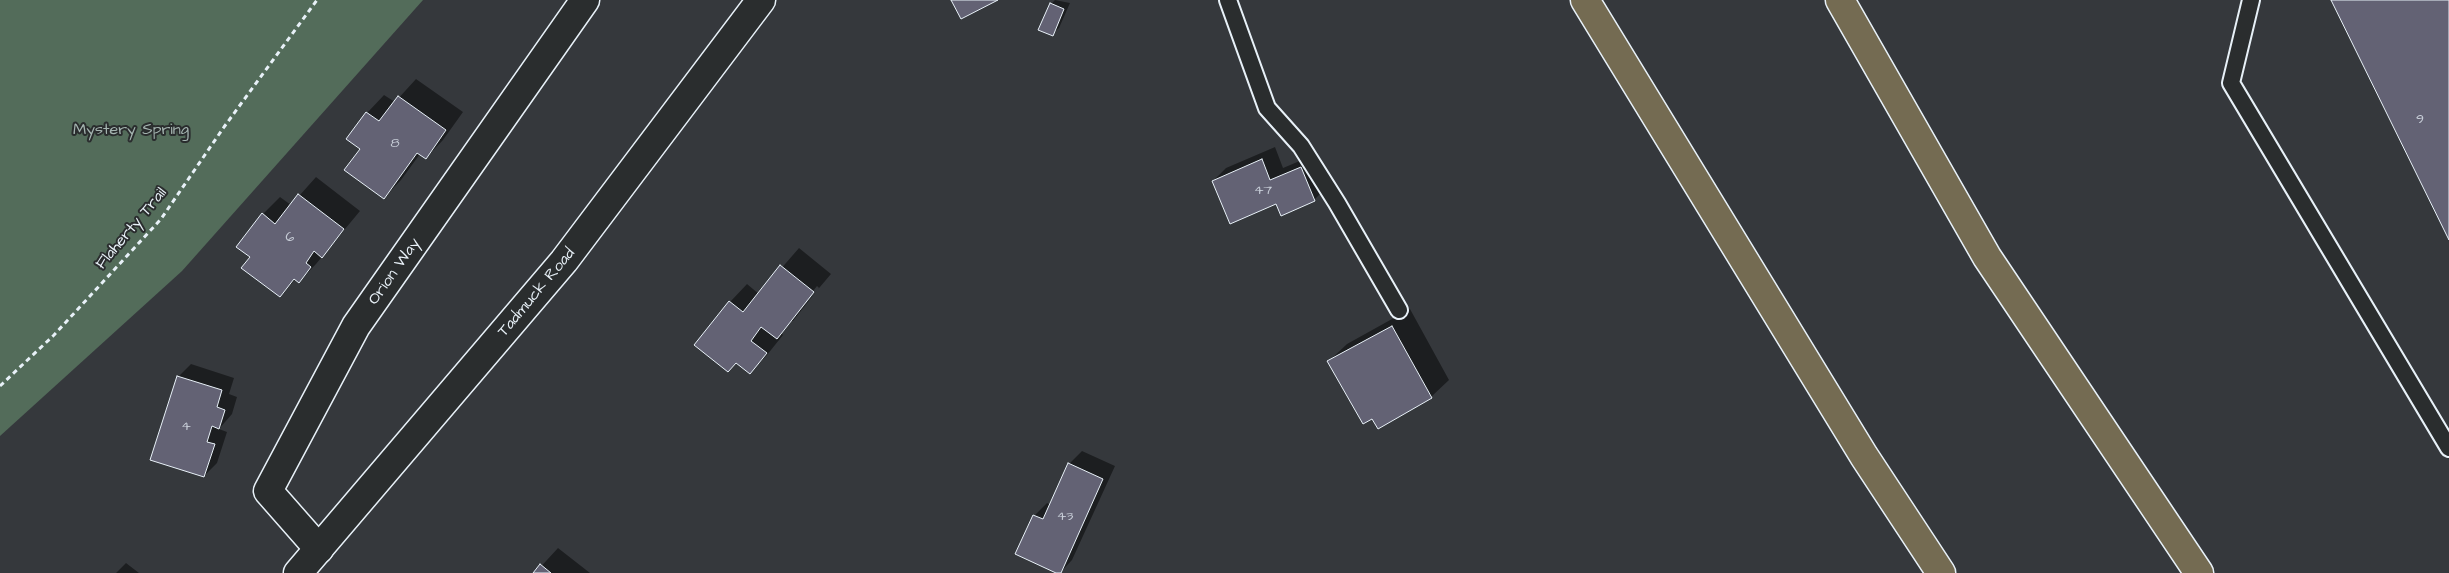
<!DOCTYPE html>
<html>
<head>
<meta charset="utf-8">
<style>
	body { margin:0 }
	canvas { display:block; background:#35383c }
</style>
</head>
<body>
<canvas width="2449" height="573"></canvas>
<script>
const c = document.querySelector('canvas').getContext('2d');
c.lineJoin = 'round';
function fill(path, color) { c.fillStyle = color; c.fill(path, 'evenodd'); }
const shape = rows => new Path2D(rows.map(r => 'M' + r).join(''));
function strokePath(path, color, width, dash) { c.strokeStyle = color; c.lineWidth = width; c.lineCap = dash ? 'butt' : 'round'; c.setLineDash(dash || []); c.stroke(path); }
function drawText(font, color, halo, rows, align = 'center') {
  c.font = font + ' "Architects Daughter",sans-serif'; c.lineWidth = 4; c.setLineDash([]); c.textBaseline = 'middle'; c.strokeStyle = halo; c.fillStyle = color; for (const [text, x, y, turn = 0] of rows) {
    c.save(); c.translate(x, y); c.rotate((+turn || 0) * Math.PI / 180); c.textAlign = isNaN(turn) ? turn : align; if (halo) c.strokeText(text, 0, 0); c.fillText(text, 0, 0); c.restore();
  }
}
const green = shape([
	[0,0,423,0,182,271,0,436]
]);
const shadow = shape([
	[1055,0,1070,3,1059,28,1052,34,1051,4],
	[416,79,463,112,443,140,426,158,420,154,401,180,384,198,362,148,348,139,367,113,384,95,395,102],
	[1275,147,1283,168,1314,155,1327,187,1314,200,1276,203,1213,181,1226,168],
	[316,177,360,211,316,264,299,282,296,279,280,295,251,257,263,214,280,197,291,205],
	[799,248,831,274,781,333,783,335,767,355,750,372,730,302,747,284,759,294],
	[817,286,819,288,793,321,790,321],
	[1410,309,1449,380,1431,397,1329,361,1347,344],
	[191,364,234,378,229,394,237,397,232,414,219,429,227,432,217,463,204,476,178,377],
	[1082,451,1115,466,1072,560,1060,573,1034,516,1047,503,1051,505,1069,464],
	[558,548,590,573,535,573],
	[126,563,139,573,116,573]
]);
const building = shape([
	[951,0,998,0,961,19,951,0],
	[2331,0,2449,0,2449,240,2331,0],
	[1050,3,1064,9,1053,36,1038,30,1050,3],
	[398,96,446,130,426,159,417,153,384,199,344,170,360,149,346,139,366,112,379,121,398,96],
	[1262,159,1270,180,1301,167,1315,201,1281,216,1276,204,1230,224,1212,181,1262,159],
	[298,194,344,229,322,258,314,251,306,263,311,267,299,283,294,279,280,297,241,268,250,257,236,247,262,213,275,224,298,194],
	[780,265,814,292,777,339,761,327,751,341,767,353,750,374,736,363,728,372,694,345,729,301,743,312,780,265],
	[1392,326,1432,398,1378,429,1372,419,1363,424,1327,361,1392,326],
	[177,376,222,390,217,407,225,410,219,429,212,426,207,442,215,444,204,477,150,460,177,376],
	[1068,463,1103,479,1061,573,1056,573,1015,554,1033,515,1043,519,1068,463],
	[540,564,551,573,533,573,540,564]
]);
const path = shape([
	[0,386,54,335,161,219,224,127,317,0]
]);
const service = shape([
	[1228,0,1267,108,1301,146,1337,203,1399,310],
	[2251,0,2231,83,2449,448]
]);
const minor = shape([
	[319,549,268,491,356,326,585,0]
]);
const tertiary = shape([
	[298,573,564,261,761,0]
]);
const motorway = shape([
	[1585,0,1864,456,1941,573],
	[1840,0,1987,257,2199,573]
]);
const numberNames = [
	["9",2420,120],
	["8",395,144],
	["47",1263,191],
	["6",290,238],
	["4",186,427],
	["43",1065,517]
];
const parkNames = [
	["Mystery Spring",131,131]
];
const streetNames = [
	["Flaherty Trail",132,229,-50],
	["Orion Way",395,272,-55],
	["Tadmuck Road",537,293,-50]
];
fill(green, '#536c5a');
fill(shadow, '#0007');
fill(building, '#636274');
strokePath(building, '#e8f1f8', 1);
strokePath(service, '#e8f1f8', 20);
strokePath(minor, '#e8f1f8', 31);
strokePath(tertiary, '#e8f1f8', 31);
strokePath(motorway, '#e8f1f8', 31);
strokePath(path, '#e8f1f8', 3, [5, 4]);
strokePath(service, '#2a2d2e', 16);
strokePath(minor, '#2a2d2e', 28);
strokePath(tertiary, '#2a2d2e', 28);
strokePath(motorway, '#746b52', 28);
drawText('14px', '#c7cdd7', null, numberNames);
drawText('16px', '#a5b5b1', '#2a2d2e', parkNames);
drawText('16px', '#e8f1f8', '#2a2d2e', streetNames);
</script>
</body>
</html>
